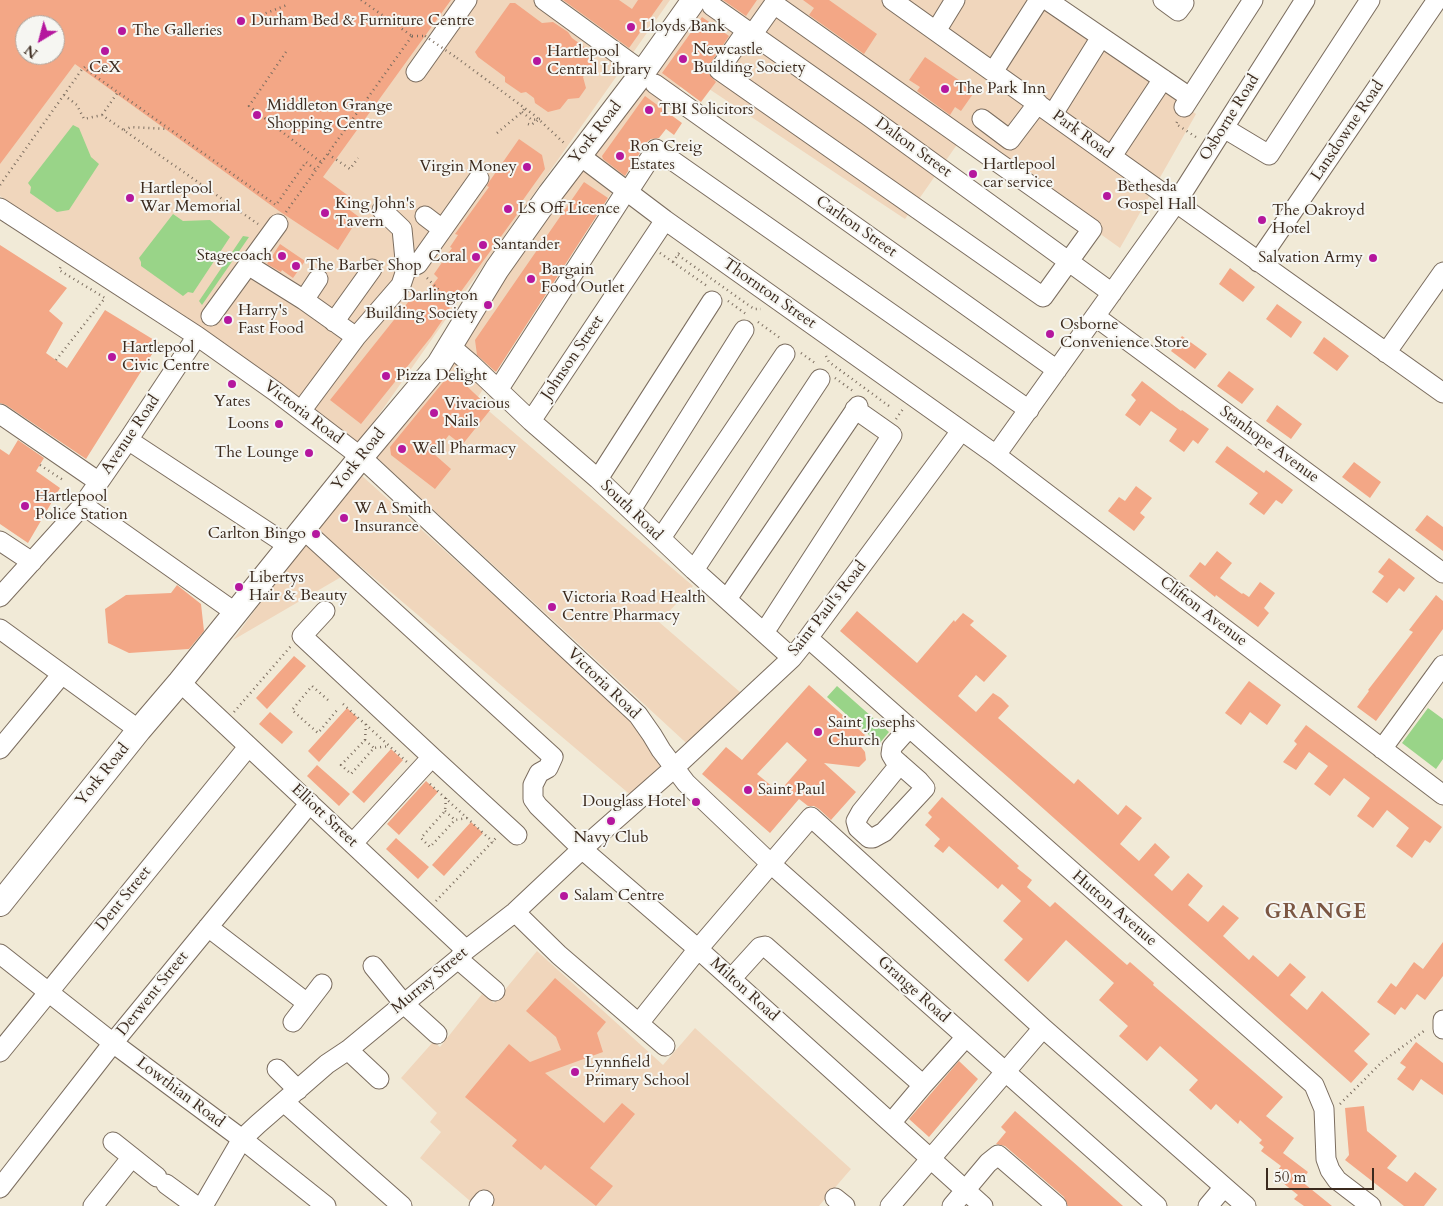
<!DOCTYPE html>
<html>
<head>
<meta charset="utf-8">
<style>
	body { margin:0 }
	#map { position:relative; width:1443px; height:1206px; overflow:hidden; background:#f1ead7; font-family:Cardo,serif }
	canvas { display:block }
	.north { position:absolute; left:15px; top:15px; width:50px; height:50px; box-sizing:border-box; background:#f6f6f2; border:1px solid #aba49d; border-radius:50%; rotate:217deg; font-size:14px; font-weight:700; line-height:20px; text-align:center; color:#3b2a1e }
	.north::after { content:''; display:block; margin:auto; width:18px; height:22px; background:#b5179e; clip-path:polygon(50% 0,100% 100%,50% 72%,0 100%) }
	.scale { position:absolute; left:1266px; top:1168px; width:108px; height:22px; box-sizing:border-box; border:2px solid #3b2a1e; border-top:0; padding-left:6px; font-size:15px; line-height:18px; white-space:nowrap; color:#3b2a1e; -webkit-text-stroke:4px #f6f6f2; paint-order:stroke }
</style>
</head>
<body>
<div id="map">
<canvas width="1443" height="1206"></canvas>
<div class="north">N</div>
<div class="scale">50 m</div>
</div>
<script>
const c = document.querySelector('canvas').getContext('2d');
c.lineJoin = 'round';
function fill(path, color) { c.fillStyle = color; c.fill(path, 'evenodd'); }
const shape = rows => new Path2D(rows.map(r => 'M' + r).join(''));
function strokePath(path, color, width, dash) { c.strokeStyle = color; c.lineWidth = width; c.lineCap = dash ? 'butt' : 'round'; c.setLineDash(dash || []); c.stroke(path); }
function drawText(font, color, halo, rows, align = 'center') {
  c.font = font + ' Cardo,serif'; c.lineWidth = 4; c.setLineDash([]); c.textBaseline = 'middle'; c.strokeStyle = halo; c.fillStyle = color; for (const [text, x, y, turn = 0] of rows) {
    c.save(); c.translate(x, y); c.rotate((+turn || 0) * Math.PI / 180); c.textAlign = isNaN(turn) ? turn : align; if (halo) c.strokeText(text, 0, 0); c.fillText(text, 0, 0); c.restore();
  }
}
const built = shape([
	[0,0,670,0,359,443,0,196],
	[25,25,55,25,55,55,25,55],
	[708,0,1031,0,1196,114,1120,248,963,136,905,219,688,75,476,400,693,586,659,622,748,699,696,752,374,455],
	[360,474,675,759,633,797,360,566,233,640,296,554],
	[537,951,663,1065,695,1028,851,1169,819,1206,476,1206,420,1158,441,1132,430,1122,437,1113,401,1078,433,1042,440,1047,482,994,494,1003]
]);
const green = shape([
	[73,125,79,128,91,157,99,164,69,210,57,212,30,193,31,187,28,183],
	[173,214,183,221,210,220,230,237,193,293,188,292,183,296,141,266,141,262,139,258],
	[243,236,249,237,202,305,199,301],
	[837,686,889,732,879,744,827,697],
	[1428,708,1443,719,1443,759,1436,769,1402,743]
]);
const building = shape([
	[0,0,451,0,323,177,354,200,347,208,359,217,338,250,279,211,75,64,0,164],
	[25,25,55,25,55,55,25,55],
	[563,0,619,0,632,9,638,0,663,0,629,48],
	[723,0,757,0,746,16],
	[803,0,829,0,877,34,864,54,809,15,814,8],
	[510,3,515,3,542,23,553,22,568,32,572,38,587,49,592,65,583,77,586,88,579,98,568,99,560,109,548,112,535,103,534,98,526,92,521,93,505,82,505,77,478,57,475,52],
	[702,17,729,36,710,64,708,70,709,74,716,82,701,102,662,73],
	[925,57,975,91,961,111,955,107,950,115,917,91,920,87,909,80],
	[645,96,682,123,674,135,666,129,659,138,651,139,647,142,625,176,603,159,602,156],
	[519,139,542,155,545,169,518,207,521,209,449,308,450,309,431,337,361,424,330,400,413,296,419,301,422,295,424,296,438,278,434,274,452,248,450,247,458,235,455,234,489,187,487,186,489,182],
	[584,182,608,198,496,372,477,355,475,340],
	[280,244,305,261,293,278,282,270,281,272,267,264],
	[0,245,67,288,49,311,63,323,46,353,67,368,105,310,159,343,86,459,6,405,0,403],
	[1230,268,1255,287,1243,302,1219,284],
	[1277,304,1302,322,1291,338,1266,319],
	[1182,336,1207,354,1195,369,1171,351],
	[1324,337,1349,356,1337,371,1313,353],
	[1229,371,1254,389,1242,404,1217,386],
	[449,375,455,375,491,409,462,445,449,435,434,454,451,469,435,489,391,455,390,447],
	[1142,381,1181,411,1182,410,1209,429,1198,444,1193,440,1184,452,1169,441,1177,429,1151,411,1140,426,1125,415,1136,400,1131,395],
	[1277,405,1302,424,1291,439,1266,421],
	[18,440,44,458,36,471,60,488,28,543,0,524,0,449,9,455],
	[1227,446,1264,473,1266,470,1293,490,1282,504,1276,500,1264,515,1249,504,1258,493,1215,462],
	[1354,462,1381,482,1370,498,1342,477],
	[1136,486,1152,498,1140,513,1145,517,1134,531,1108,511,1119,497,1125,501],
	[1427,515,1443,527,1443,551,1415,530],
	[1217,551,1232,563,1220,578,1242,594,1243,593,1249,597,1260,582,1275,593,1264,608,1269,613,1258,627,1216,595,1215,597,1189,576,1200,562,1205,566],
	[1389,558,1415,578,1404,592,1399,588,1387,603,1372,592,1384,576,1378,572],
	[177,585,201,604,204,631,189,649,129,653,108,643,105,609,126,595,171,593],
	[1436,595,1443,601,1443,629,1376,721,1357,707,1369,691,1368,690,1413,632,1409,630],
	[857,611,917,663,954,620,955,622,963,613,974,621,970,625,1007,656,984,682,976,675,958,696,976,712,993,693,1001,698,1009,706,998,718,1060,772,1074,784,1078,779,1118,815,1126,805,1142,818,1120,844,1139,861,1155,843,1170,857,1154,875,1172,891,1188,873,1203,886,1188,905,1208,922,1223,905,1239,918,1223,936,1249,960,1253,955,1278,977,1290,963,1306,977,1290,995,1307,1010,1322,991,1370,1034,1354,1051,1368,1064,1351,1083,1009,778,840,631],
	[294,656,306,666,267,709,256,698],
	[1249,681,1281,705,1267,725,1250,712,1241,725,1225,713],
	[809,685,865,735,858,743,865,752,866,760,859,767,824,763,856,792,831,820,819,809,814,806,808,806,799,799,770,833,702,774,726,747,742,760],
	[787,742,807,760,779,792,757,774],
	[347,708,358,718,319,762,308,751],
	[270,712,293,732,282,744,259,724],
	[1306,725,1442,827,1430,843,1425,840,1412,858,1396,846,1409,828,1387,810,1373,828,1357,816,1370,798,1344,778,1330,796,1314,784,1328,766,1309,752,1296,770,1283,762,1297,744,1294,741],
	[391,749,403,760,364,803,352,792],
	[317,765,350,794,339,806,307,776],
	[426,781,438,792,399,835,387,824],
	[942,797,1019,866,1017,868,1032,880,1027,887,1035,894,1050,907,1055,902,1127,965,1130,962,1154,983,1153,985,1283,1097,1266,1116,1294,1138,1283,1153,1308,1172,1301,1181,1332,1206,1304,1206,1294,1199,1298,1195,1278,1179,1282,1175,1277,1171,1281,1166,1261,1151,1264,1147,1259,1143,1262,1140,1240,1120,1238,1124,1216,1104,1211,1110,1189,1090,1198,1080,1160,1046,1147,1061,1119,1036,1128,1026,1099,1000,1114,983,1066,940,1028,982,1004,960,1023,939,1003,921,1021,901,1002,884,998,889,949,846,943,853,934,846,940,839,925,825,932,817,928,813],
	[471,822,483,833,444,876,432,865],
	[396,838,429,867,418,879,386,849],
	[1443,942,1443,976,1425,1000,1417,994,1405,1010,1401,1007,1395,1015,1377,1002,1391,983,1396,987,1414,962,1423,969],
	[555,978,606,1022,597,1033,603,1052,545,1073,604,1123,622,1103,635,1114,590,1168,613,1186,596,1206,545,1165,541,1170,512,1146,517,1140,465,1097,509,1044,530,1062,561,1050,556,1037,526,1011],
	[1416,1042,1443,1063,1443,1095,1421,1079,1413,1091,1397,1079,1406,1067,1400,1063],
	[959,1061,978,1079,929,1137,909,1119],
	[1364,1106,1367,1131,1397,1156,1387,1168,1407,1182,1415,1172,1437,1189,1424,1206,1404,1206,1345,1160,1349,1155,1345,1108],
	[1015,1111,1080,1168,1123,1206,1068,1206,1064,1197,1005,1146,996,1144,1006,1132,1001,1127]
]);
const path = shape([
	[361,0,412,36],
	[261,15,287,5],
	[412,36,423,36],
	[286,52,249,106,322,163],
	[457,58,534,115,564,143],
	[85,67,84,68,276,205,306,162,316,170],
	[64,95,77,105,84,119,102,115,258,224],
	[522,112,532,120,540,119],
	[102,115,118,92],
	[1177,122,1176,124,1199,139],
	[528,124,531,125,538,120],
	[124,130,131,127,168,129],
	[497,133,522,112,525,108],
	[328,154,350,169,358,158],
	[0,185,83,68],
	[286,212,412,36],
	[660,253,707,286],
	[678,255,754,309,761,309],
	[673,262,681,250],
	[427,278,453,304],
	[728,301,746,314],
	[758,322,780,338],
	[801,353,815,363],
	[826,356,829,362,889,406],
	[56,360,105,298,59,270,61,266],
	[835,378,853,391],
	[896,419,903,409],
	[40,465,63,480],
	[328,700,312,686,292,710,318,733,338,709],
	[343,704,407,762],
	[234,712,291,646],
	[366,724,365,740,341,765,351,774,374,748,390,746],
	[365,740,374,748],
	[430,784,493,842],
	[446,798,445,811,421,838,430,847,455,820,467,818],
	[445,811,455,820],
	[436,901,496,838],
	[1340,1104,1383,1061,1424,1031]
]);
const minor = shape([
	[544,0,643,72],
	[892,0,1443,393],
	[1047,0,1182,92],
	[1163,0,1178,11,1184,3],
	[712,6,867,115,1112,293],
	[747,30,719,70,1043,297,1092,229,774,4,752,35],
	[936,31,955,0],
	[416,72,467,0],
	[993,72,1039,0],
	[655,84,1057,370],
	[1184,107,1253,0],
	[1053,114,1101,37],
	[982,119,1010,140,1038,103],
	[1224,128,1269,155,1370,0],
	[579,155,665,220,996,455,1443,795],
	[1112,156,1163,79],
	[628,192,656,149,1029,410],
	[0,208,197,336,276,392,361,457,638,715,652,735,661,750,686,783,771,864,1157,1206],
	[382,210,402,229,406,270],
	[425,216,442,229],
	[1258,262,1437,0],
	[248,265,304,300,356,337],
	[304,300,318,279],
	[211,316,278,224],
	[1096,317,1443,573],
	[334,322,372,269],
	[450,346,471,364,531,421,598,479,694,570,792,658],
	[1386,353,1443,272],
	[498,390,626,191],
	[301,411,356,337,401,285,406,270,418,264,479,178],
	[0,414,99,482],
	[531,421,665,220],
	[128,440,289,546],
	[996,455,1176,203,1305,0],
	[598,479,712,301],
	[83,505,236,613],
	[631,510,744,330],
	[303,529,553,757,548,768,539,773,533,785,533,799,538,806,582,849,698,949,983,1206],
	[661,538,785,354],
	[0,541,32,562],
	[694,570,820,379],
	[0,597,83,505,128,440,197,336],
	[727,599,858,406],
	[325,611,302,636,432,757,353,843],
	[769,625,892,435,855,409],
	[0,629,139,730],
	[808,638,1314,1085,1324,1109,1326,1159,1330,1170,1337,1180,1371,1206],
	[180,682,466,950],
	[0,749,62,674],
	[1382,749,1443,665],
	[432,757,517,835],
	[900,764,861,812,856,821,858,828,869,838,873,838,884,832,925,788,919,781,894,759,891,754,892,747,909,728],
	[515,912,559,955,665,1046],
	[208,927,307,1003],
	[0,954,113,1043,242,1139,326,1206],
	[458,959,495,991],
	[373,966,404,1004,437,1034],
	[731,979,760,947,765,946,923,1085,891,1123],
	[1443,1020,1443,1029],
	[293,1022,322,984],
	[639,1023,698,949,811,817,1043,1028,1246,1206],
	[348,1050,379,1079],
	[0,1052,248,747],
	[277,1069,298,1090],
	[923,1085,966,1037],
	[284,1102,402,1206],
	[113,1142,157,1177],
	[166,1184,196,1206],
	[0,1188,113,1043,310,803],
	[835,1198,845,1206],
	[93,1206,132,1157],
	[203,1206,242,1139,258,1124,327,1064,348,1050,458,959,466,950,515,912,582,849,674,768,792,658,808,638,961,431],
	[479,1206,484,1200],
	[890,1206,1043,1028],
	[952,1206,988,1163,998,1155,1057,1206],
	[1208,1206,1224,1187]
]);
const major = shape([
	[0,904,139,730,180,682,361,457,439,364,497,269,550,194,643,72,694,0]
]);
const pathBridge = shape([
	[425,36,457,58]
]);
const markers = [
	[241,21,5,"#b5179e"],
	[631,27,5,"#b5179e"],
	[122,31,5,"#b5179e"],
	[105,51,5,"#b5179e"],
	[683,59,5,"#b5179e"],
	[537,61,5,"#b5179e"],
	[945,89,5,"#b5179e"],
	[649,110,5,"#b5179e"],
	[257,115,5,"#b5179e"],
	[620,156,5,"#b5179e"],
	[527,167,5,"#b5179e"],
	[973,174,5,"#b5179e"],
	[1107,196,5,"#b5179e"],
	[130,198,5,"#b5179e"],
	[508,209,5,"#b5179e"],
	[325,213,5,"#b5179e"],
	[1262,220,5,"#b5179e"],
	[483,245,5,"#b5179e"],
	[282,256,5,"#b5179e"],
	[476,257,5,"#b5179e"],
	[1373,258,5,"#b5179e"],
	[296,266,5,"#b5179e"],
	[531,279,5,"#b5179e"],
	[488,305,5,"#b5179e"],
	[228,320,5,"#b5179e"],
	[1050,334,5,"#b5179e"],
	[112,357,5,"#b5179e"],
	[386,376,5,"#b5179e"],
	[232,384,5,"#b5179e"],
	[434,413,5,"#b5179e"],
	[279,424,5,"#b5179e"],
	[402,449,5,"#b5179e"],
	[309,453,5,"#b5179e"],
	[25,506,5,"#b5179e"],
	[344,518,5,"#b5179e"],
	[316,534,5,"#b5179e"],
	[239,587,5,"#b5179e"],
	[552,607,5,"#b5179e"],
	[818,732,5,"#b5179e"],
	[748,790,5,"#b5179e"],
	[696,802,5,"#b5179e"],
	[611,821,5,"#b5179e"],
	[564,896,5,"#b5179e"],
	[575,1072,5,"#b5179e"]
];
const poiNames = [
	["Durham Bed & Furniture Centre",251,21],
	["Lloyds Bank",641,27],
	["The Galleries",132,31],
	["Newcastle",693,50],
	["Building Society",693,68],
	["Hartlepool",547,52],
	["Central Library",547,70],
	["CeX",105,68,"center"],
	["The Park Inn",955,89],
	["Middleton Grange",267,106],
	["Shopping Centre",267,124],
	["TBI Solicitors",659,110],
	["Ron Creig",630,147],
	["Estates",630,165],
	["Hartlepool",983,165],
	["car service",983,183],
	["Virgin Money",517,167,"right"],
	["Bethesda",1117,187],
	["Gospel Hall",1117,205],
	["Hartlepool",140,189],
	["War Memorial",140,207],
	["King John's",335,204],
	["Tavern",335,222],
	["LS Off Licence",518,209],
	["The Oakroyd",1272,211],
	["Hotel",1272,229],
	["Santander",493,245],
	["Stagecoach",272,256,"right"],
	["Coral",466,257,"right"],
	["Salvation Army",1363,258,"right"],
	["The Barber Shop",306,266],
	["Bargain",541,270],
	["Food Outlet",541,288],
	["Darlington",478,296,"right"],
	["Building Society",478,314,"right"],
	["Harry's",238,311],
	["Fast Food",238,329],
	["Osborne",1060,325],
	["Convenience Store",1060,343],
	["Hartlepool",122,348],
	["Civic Centre",122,366],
	["Pizza Delight",396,376],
	["Yates",232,402,"center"],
	["Vivacious",444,404],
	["Nails",444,422],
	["Loons",269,424,"right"],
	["Well Pharmacy",412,449],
	["The Lounge",299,453,"right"],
	["Hartlepool",35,497],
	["Police Station",35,515],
	["W A Smith",354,509],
	["Insurance",354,527],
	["Carlton Bingo",306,534,"right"],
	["Libertys",249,578],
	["Hair & Beauty",249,596],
	["Victoria Road Health",562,598],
	["Centre Pharmacy",562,616],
	["Saint Josephs",828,723],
	["Church",828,741],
	["Saint Paul",758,790],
	["Douglass Hotel",686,802,"right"],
	["Navy Club",611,838,"center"],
	["Salam Centre",574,896],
	["Lynnfield",585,1063],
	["Primary School",585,1081]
];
const streetNames = [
	["Osborne Road",1230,118,-58],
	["Lansdowne Road",1348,131,-56],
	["York Road",596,133,-52],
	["Park Road",1082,135,36],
	["Dalton Street",913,148,36],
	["Carlton Street",856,227,35],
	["Thornton Street",769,294,35],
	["Johnson Street",573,358,-56],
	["Victoria Road",303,413,37],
	["Avenue Road",131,435,-56],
	["Stanhope Avenue",1269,445,36],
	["York Road",359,460,-51],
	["South Road",631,511,44],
	["Saint Paul's Road",828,609,-52],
	["Clifton Avenue",1203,612,37],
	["Victoria Road",603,684,44],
	["York Road",103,775,-51],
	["Elliott Street",324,816,43],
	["Dent Street",124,899,-51],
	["Hutton Avenue",1114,909,41],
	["Murray Street",430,981,-40],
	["Milton Road",744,990,42],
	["Grange Road",913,990,42],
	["Derwent Street",153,994,-51],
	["Lowthian Road",180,1093,37]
];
const districtNames = [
	["GRANGE",1316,913]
];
fill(built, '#f0d6bc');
fill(green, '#99d488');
fill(building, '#f3a786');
strokePath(minor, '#7b6d5f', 21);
strokePath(major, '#7b6d5f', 26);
strokePath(path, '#7b6d5f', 2.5, [1, 4]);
strokePath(minor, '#fff', 19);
strokePath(major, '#fff', 24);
strokePath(pathBridge, '#7b6d5f', 2.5, [1, 4]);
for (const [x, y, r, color] of markers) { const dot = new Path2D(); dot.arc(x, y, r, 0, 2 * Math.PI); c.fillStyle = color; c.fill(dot); strokePath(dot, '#f6f6f2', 2); }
drawText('16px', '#3b2a1e', '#f6f6f2', poiNames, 'left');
drawText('16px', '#3b2a1e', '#f6f6f2', streetNames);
c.letterSpacing = '1px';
drawText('bold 21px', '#7b5642', '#f6f6f2', districtNames);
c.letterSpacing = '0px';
</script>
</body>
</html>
